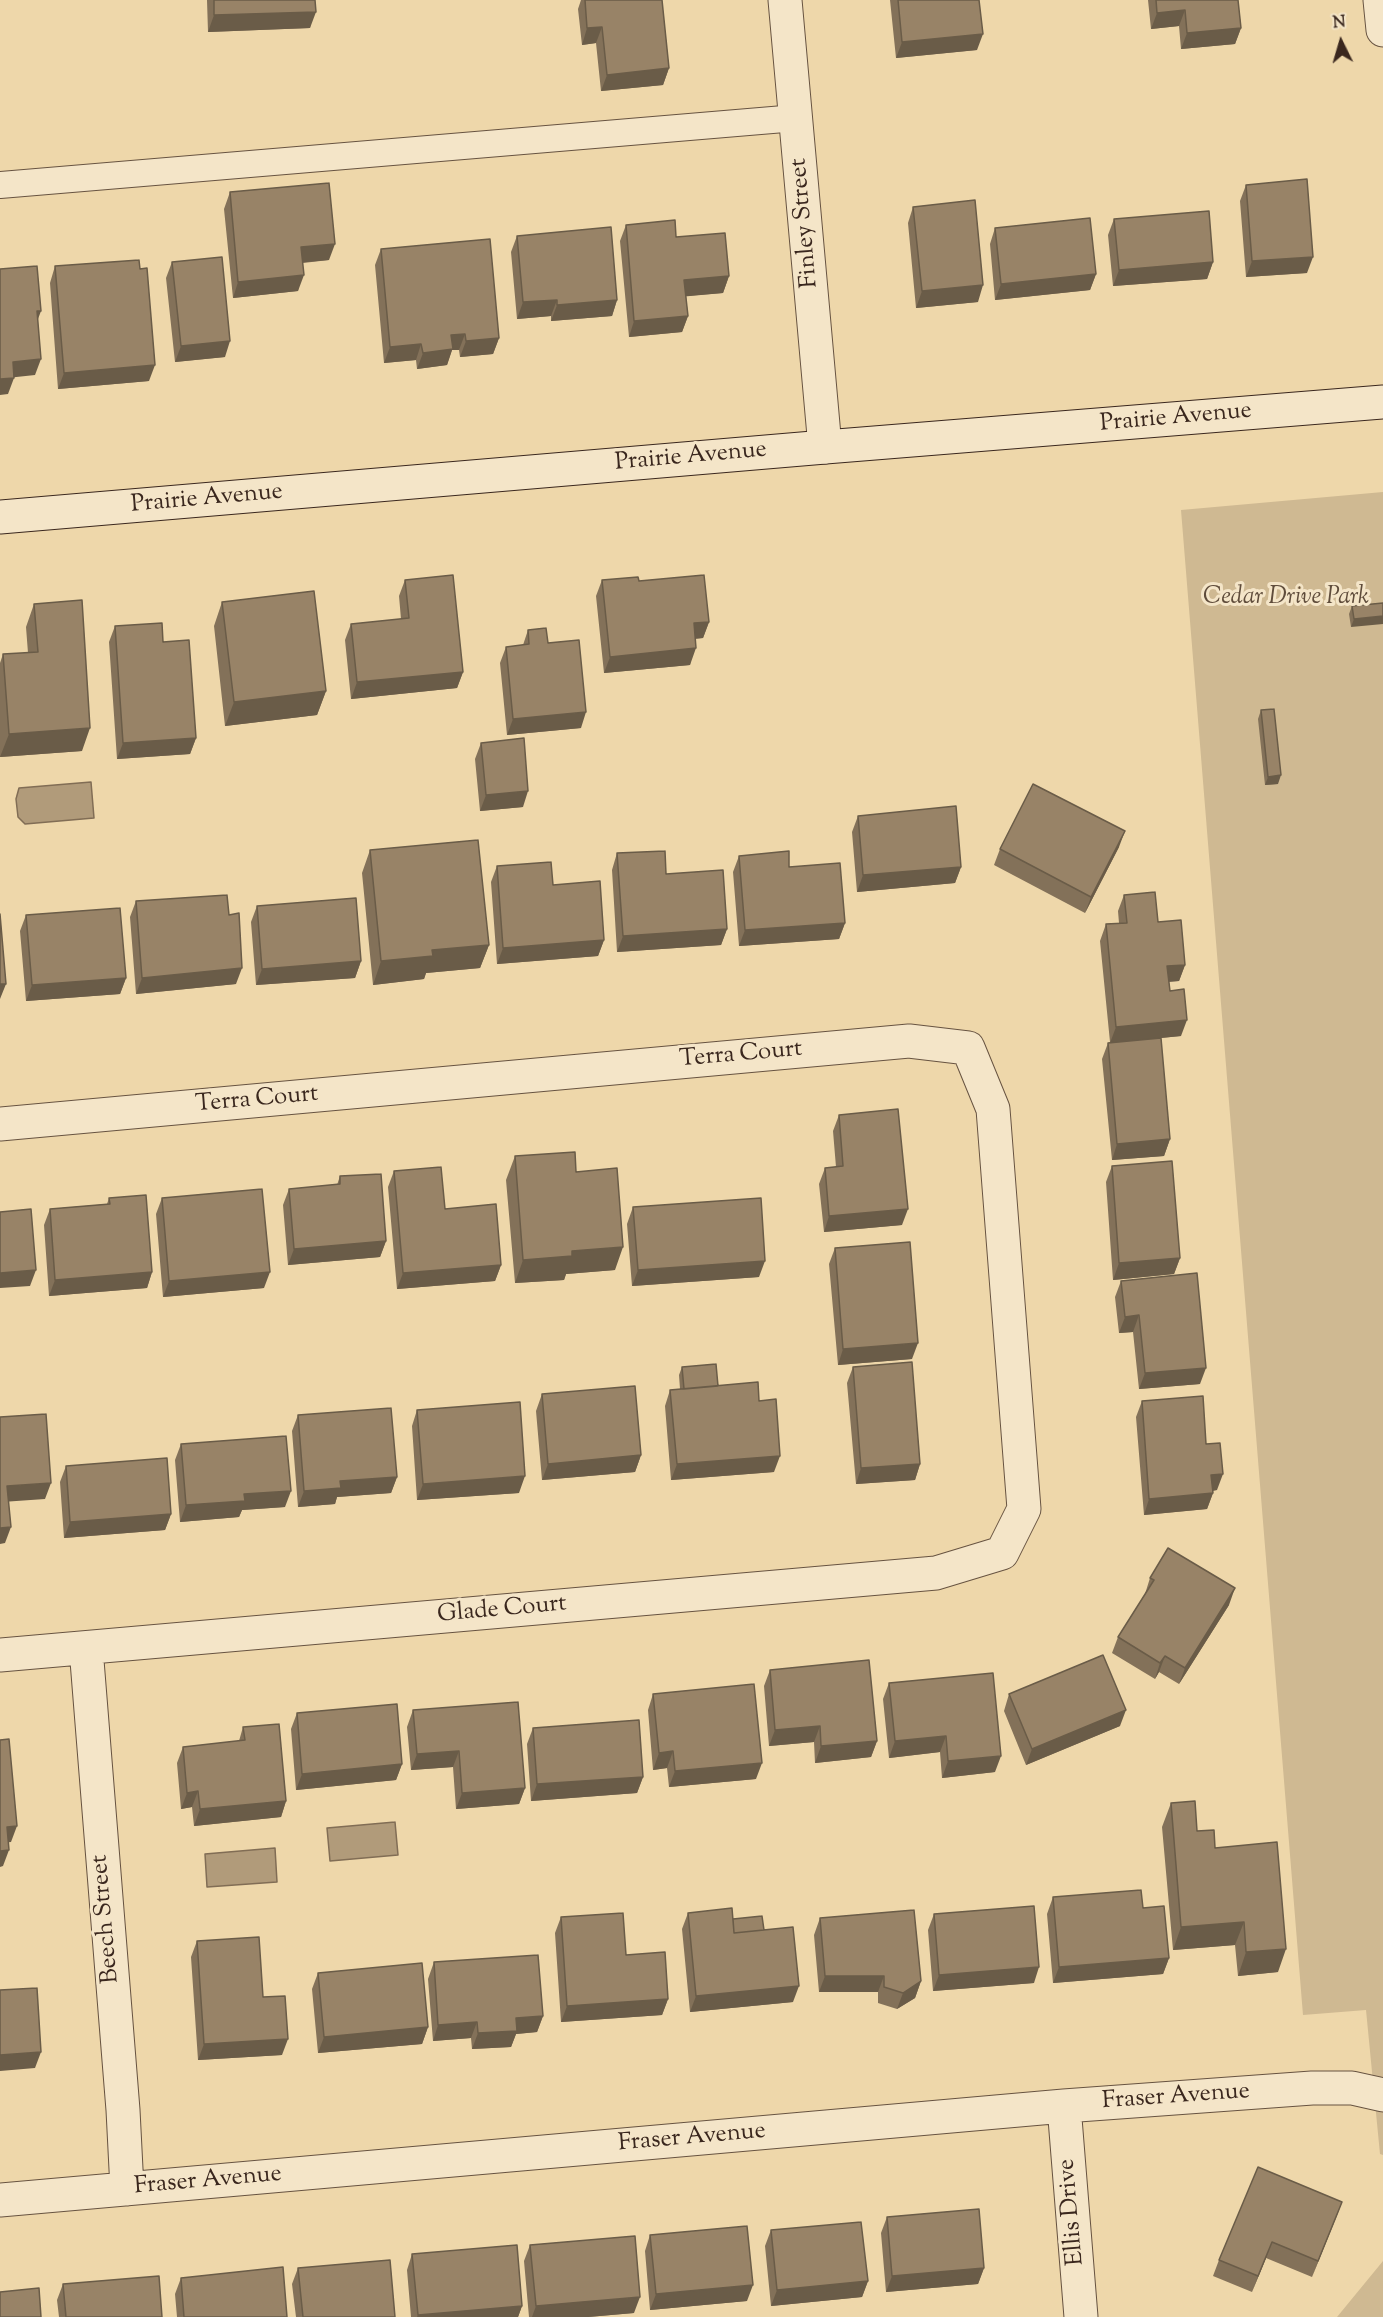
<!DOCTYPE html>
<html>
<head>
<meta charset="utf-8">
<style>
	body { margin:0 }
	#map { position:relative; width:1383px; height:2317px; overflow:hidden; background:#eed7aa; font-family:"Sorts Mill Goudy",serif }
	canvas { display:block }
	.north { position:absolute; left:1311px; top:12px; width:60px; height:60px; -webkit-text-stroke:4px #f4e5c8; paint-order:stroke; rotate:355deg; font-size:16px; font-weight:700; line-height:24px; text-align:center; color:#3a271e }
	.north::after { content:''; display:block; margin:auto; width:21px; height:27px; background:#3a271e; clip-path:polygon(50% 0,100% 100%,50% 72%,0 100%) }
</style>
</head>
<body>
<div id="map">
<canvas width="1383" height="2317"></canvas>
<div class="north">N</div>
</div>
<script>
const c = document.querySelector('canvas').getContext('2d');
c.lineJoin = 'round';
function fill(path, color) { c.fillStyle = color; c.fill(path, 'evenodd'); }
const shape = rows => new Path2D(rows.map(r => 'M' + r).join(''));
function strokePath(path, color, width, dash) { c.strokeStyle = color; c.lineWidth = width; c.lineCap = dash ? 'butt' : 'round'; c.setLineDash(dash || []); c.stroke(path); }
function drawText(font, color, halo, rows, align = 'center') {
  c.font = font + ' "Sorts Mill Goudy",serif'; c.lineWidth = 6; c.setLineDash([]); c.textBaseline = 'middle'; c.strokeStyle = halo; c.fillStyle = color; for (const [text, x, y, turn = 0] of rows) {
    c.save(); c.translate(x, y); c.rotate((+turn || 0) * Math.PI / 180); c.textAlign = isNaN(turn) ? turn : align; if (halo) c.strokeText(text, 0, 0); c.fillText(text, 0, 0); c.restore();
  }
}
const green = shape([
	[1383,492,1383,2155,1380,2154,1366,2010,1303,2015,1181,510],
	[1383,2261,1383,2317,1337,2317]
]);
const water = shape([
	[91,782,94,818,25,824,18,817,16,799,19,788,91,782],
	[395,1822,398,1855,330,1861,327,1828,395,1822],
	[275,1848,277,1882,207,1887,205,1854,275,1848]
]);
const service = shape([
	[0,185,796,118]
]);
const minor = shape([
	[785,0,825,447],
	[1380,0,1383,30],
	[0,1124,909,1041,968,1048,993,1109,1024,1509,1002,1553,936,1573,0,1655],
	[86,1648,123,2110,127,2189],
	[1064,2106,1081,2317],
	[0,2200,1064,2106,1312,2088,1352,2088,1383,2095]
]);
const secondary = shape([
	[0,517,825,447,1383,402]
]);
const wall = shape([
	[207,0,315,0,310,28,208,32],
	[581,0,662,0,669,68,663,85,601,91,596,43,582,45,578,9],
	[890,0,979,0,977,50,896,58],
	[1148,0,1238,0,1241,28,1235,44,1181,49,1179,26,1151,29],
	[1246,185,1307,273,1246,277,1240,201],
	[230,192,329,260,303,263,298,291,233,298,224,209],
	[913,207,978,302,916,308,908,223],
	[1114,219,1213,262,1207,279,1113,286,1108,235],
	[626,225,676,237,729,276,723,293,686,296,688,316,682,332,629,337,620,241],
	[995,228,1096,274,1090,290,995,300,990,244],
	[517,236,617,300,612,316,551,321,551,316,517,319,511,252],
	[381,249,499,338,493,354,460,357,459,350,452,350,447,365,417,369,416,360,384,363,375,265],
	[172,262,225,357,175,362,166,278],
	[55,266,149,381,58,389,50,283],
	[405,580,463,672,457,688,351,699,345,640,351,624,401,619,399,596],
	[602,580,639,581,709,622,703,638,695,639,690,665,604,673,596,596],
	[222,602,326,691,317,715,225,726,214,626],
	[1383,603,1351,627,1349,614,1352,606],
	[34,604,82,751,0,757,0,663,3,654,28,653,26,627],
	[115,626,163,642,196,738,190,754,117,759,109,642],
	[528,630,581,728,507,735,500,663,506,647,523,645],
	[1261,710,1278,784,1265,785,1258,719],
	[481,743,523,807,480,811,475,759],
	[858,816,961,867,955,883,857,892,852,832],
	[1119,847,1085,913,994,865,1000,849],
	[370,850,489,945,480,968,426,973,424,979,373,985,362,873],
	[617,853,666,874,727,929,721,945,617,952,612,870],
	[739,856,789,867,845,923,839,939,739,946,733,872],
	[497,866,553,885,604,940,598,956,497,964,491,882],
	[1124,895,1158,922,1185,965,1179,981,1169,982,1170,991,1181,1036,1150,1039,1170,1139,1164,1156,1112,1160,1102,1059,1108,1043,1110,1042,1100,941,1106,924,1119,923,1118,911],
	[136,901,229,915,236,984,136,994,130,917],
	[257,906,361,961,355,978,256,985,251,922],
	[26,915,126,978,120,994,26,1001,20,931],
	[839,1115,902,1225,824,1232,819,1184,825,1168,836,1167,833,1131],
	[515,1156,576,1172,615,1270,566,1274,564,1280,515,1283,506,1180],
	[1112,1166,1180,1258,1174,1274,1113,1280,1106,1182],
	[394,1171,501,1265,495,1281,397,1289,388,1187],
	[340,1176,386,1241,380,1257,288,1265,283,1205,289,1189,337,1185],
	[109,1198,152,1272,147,1288,49,1296,44,1225,50,1209,107,1204],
	[162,1198,264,1288,163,1297,156,1214],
	[633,1207,759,1277,632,1286,627,1224],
	[835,1248,912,1359,838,1365,829,1264],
	[1121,1281,1200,1384,1139,1389,1133,1332,1119,1333,1115,1297],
	[682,1367,718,1386,759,1401,774,1472,671,1480,665,1406,670,1390,680,1389,679,1375],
	[853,1367,920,1464,915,1480,856,1484,847,1383],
	[542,1394,641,1455,635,1472,542,1480,536,1411],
	[1142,1401,1206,1444,1217,1490,1213,1491,1213,1493,1207,1509,1144,1515,1136,1417],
	[417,1410,519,1493,417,1500,412,1426],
	[298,1415,397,1477,391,1493,337,1497,335,1504,298,1507,292,1431],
	[181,1444,285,1507,242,1510,239,1517,180,1522,175,1460],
	[66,1466,171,1514,165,1530,64,1538,60,1482],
	[1150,1578,1229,1605,1179,1684,1159,1672,1155,1679,1112,1653,1118,1637,1145,1594],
	[770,1670,877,1741,871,1757,815,1763,814,1742,769,1746,764,1686],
	[889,1683,995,1772,942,1778,940,1752,889,1758,883,1699],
	[653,1694,756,1779,669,1787,667,1768,653,1770,648,1710],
	[1009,1694,1120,1726,1026,1765,1004,1711],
	[413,1710,525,1788,519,1804,456,1809,453,1767,411,1770,407,1727],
	[297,1713,402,1764,396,1780,296,1790,291,1729],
	[243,1727,286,1801,281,1817,194,1826,192,1807,181,1809,177,1763,183,1747,239,1741],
	[533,1728,643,1777,637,1793,531,1801,527,1744],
	[1171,1803,1197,1831,1215,1848,1278,1972,1238,1976,1235,1945,1173,1950,1162,1827],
	[1053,1897,1143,1908,1169,1958,1163,1974,1053,1983,1047,1914],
	[688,1913,733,1919,764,1930,793,2002,690,2012,682,1929],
	[934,1914,1034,1983,933,1991,928,1930],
	[561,1917,626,1955,668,1999,662,2015,561,2022,555,1933],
	[820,1918,921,1981,915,1998,897,2009,878,2003,878,1992,819,1992,814,1935],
	[197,1941,263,1997,282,2055,198,2060,191,1957],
	[434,1962,543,2016,537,2032,516,2034,511,2047,472,2049,471,2038,433,2041,428,1979],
	[318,1973,428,2027,422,2044,318,2053,312,1989],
	[1342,2202,1312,2277,1266,2258,1252,2292,1213,2276,1219,2260],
	[887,2217,984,2268,978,2284,886,2292,881,2233],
	[771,2230,868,2281,862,2297,771,2306,765,2246],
	[650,2235,747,2301,650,2310,645,2251],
	[530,2245,634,2313,588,2317,529,2317,524,2261],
	[412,2254,522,2306,518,2317,411,2317,407,2270],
	[298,2268,395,2317,296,2317,292,2284],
	[181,2278,287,2317,177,2317,175,2294],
	[63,2284,162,2317,59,2317,57,2300]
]);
const shadedWall = shape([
	[1185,10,1179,26,1151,29,1157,13],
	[316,12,310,28,208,32,214,15],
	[602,27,596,43,582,45,587,28],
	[1241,28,1235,44,1181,49,1187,33],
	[983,34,977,50,896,58,902,42],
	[669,68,663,85,601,91,607,75],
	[335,244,329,260,296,263,301,247],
	[1313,257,1307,273,1246,277,1252,261],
	[1213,262,1207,279,1113,286,1119,270],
	[1096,274,1090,290,995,300,1001,284],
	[304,275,298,291,233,298,238,282],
	[729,276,723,293,679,297,684,280],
	[983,285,978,302,916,308,922,291],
	[557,300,551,316,517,319,523,302],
	[617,300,612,316,551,321,557,305],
	[37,311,41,311,35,327],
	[688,316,682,332,629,337,634,321],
	[465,334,459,350,452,350,447,365,417,369,423,353,451,335],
	[499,338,493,354,460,357,466,341],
	[230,341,225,357,175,362,181,346],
	[421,344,416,360,384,363,390,347],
	[41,359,35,375,7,378,13,362],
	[155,365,149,381,58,389,64,373],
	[14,378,8,394,0,395,0,379],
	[1383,616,1383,624,1351,627,1354,619],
	[709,622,703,638,688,639,694,623],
	[696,648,690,665,604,673,610,657],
	[463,672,457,688,351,699,357,682],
	[326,691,317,715,225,726,234,702],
	[586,712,581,728,507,735,513,719],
	[90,728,82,751,0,757,9,734],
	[196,738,190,754,117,759,123,743],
	[1281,775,1278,784,1265,785,1268,777],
	[528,791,523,807,480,811,486,795],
	[1125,831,1119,847,1085,913,1091,897],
	[961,867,955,883,857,892,863,875],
	[845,923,839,939,739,946,745,930],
	[727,929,721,945,617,952,623,936],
	[604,940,598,956,497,964,503,948],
	[489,945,480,968,426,973,424,979,373,985,381,961,432,950],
	[361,961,355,978,256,985,262,969],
	[1185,965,1179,981,1161,982,1167,966],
	[242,968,236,984,136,994,142,978],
	[126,978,120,994,26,1001,32,985],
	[0,984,6,984,0,999],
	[1187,1020,1181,1036,1110,1043,1116,1027],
	[1170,1139,1164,1156,1112,1160,1117,1144],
	[908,1209,902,1225,824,1232,829,1216],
	[386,1241,380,1257,288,1265,294,1249],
	[623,1247,615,1270,566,1274,564,1280,515,1283,523,1260,572,1251],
	[1180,1258,1174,1274,1113,1280,1119,1263],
	[765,1261,759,1277,632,1286,638,1270],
	[501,1265,495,1281,397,1289,403,1273],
	[36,1270,30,1286,0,1288,0,1273],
	[152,1272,147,1288,49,1296,55,1280],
	[270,1272,264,1288,163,1297,169,1281],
	[1139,1315,1133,1332,1119,1333,1125,1317],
	[918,1343,912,1359,838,1365,843,1349],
	[1206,1368,1200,1384,1139,1389,1145,1373],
	[641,1455,635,1472,542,1480,548,1464],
	[780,1456,774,1472,671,1480,677,1464],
	[920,1464,915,1480,856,1484,861,1468],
	[1223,1474,1217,1490,1206,1491,1211,1475],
	[525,1476,519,1493,417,1500,423,1484],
	[397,1477,391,1493,337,1497,335,1504,298,1507,304,1491,340,1481],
	[51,1483,45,1499,2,1502,7,1486],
	[291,1491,285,1507,242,1510,239,1517,180,1522,186,1505,244,1494],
	[1213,1493,1207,1509,1144,1515,1149,1499],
	[171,1514,165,1530,64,1538,70,1522],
	[11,1527,5,1543,0,1544,0,1528],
	[1235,1588,1229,1605,1179,1684,1185,1668],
	[1165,1656,1159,1672,1155,1679,1160,1663],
	[1126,1710,1120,1726,1026,1765,1032,1749],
	[820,1726,814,1742,769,1746,775,1730],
	[946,1736,940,1752,889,1758,895,1741],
	[877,1741,871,1757,815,1763,821,1746],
	[459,1751,453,1767,411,1770,417,1754],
	[673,1751,667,1768,653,1770,659,1753],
	[1001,1756,995,1772,942,1778,948,1761],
	[762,1763,756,1779,669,1787,675,1771],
	[402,1764,396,1780,296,1790,302,1774],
	[643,1777,637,1793,531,1801,537,1784],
	[525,1788,519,1804,456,1809,462,1793],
	[198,1791,192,1807,181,1809,187,1793],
	[286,1801,281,1817,194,1826,200,1809],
	[17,1826,11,1842,1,1843,7,1827],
	[9,1850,3,1866,0,1867,0,1851],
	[1244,1922,1235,1945,1173,1950,1181,1927],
	[1286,1949,1278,1972,1238,1976,1246,1952],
	[1169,1958,1163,1974,1053,1983,1059,1967],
	[1039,1967,1034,1983,933,1991,939,1975],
	[825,1976,884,1976,878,1992,819,1992],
	[921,1981,915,1998,897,2009,903,1993],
	[799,1986,793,2002,690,2012,696,1996],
	[668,1999,662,2015,561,2022,567,2006],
	[543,2016,537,2032,516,2034,511,2047,472,2049,478,2033,516,2018],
	[477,2022,471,2038,433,2041,438,2025],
	[428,2027,422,2044,318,2053,324,2037],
	[288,2039,282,2055,198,2060,204,2044],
	[41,2052,35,2068,0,2071,0,2055],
	[1342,2202,1336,2218,1312,2277,1318,2261],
	[1272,2242,1266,2258,1252,2292,1258,2276],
	[984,2268,978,2284,886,2292,892,2276],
	[868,2281,862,2297,771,2306,777,2290],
	[753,2285,747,2301,650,2310,656,2294],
	[640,2297,634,2313,588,2317,532,2317,536,2306],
	[522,2306,518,2317,417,2317,418,2315]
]);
const building = shape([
	[214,0,315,0,316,12,214,15,214,0],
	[585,0,662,0,669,68,607,75,602,27,587,28,585,0],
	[898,0,979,0,983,34,902,42,898,0],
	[1156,0,1238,0,1241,28,1187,33,1185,10,1157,13,1156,0],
	[1307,179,1313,257,1252,261,1246,185,1307,179],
	[329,183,335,244,301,247,304,275,238,282,230,192,329,183],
	[975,200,983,285,922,291,913,207,975,200],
	[1209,211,1213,262,1119,270,1114,219,1209,211],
	[1090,218,1096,274,1001,284,995,228,1090,218],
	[675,220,676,237,725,233,729,276,684,280,688,316,634,321,626,225,675,220],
	[611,227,617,300,557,305,557,300,523,302,517,236,611,227],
	[490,239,499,338,466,341,465,334,451,335,453,349,423,353,421,344,390,347,381,249,490,239],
	[222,257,230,341,181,346,172,262,222,257],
	[139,260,140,269,147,268,155,365,64,373,55,266,139,260],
	[37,266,41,311,37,311,41,359,13,362,14,378,0,379,0,269,37,266],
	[453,575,463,672,357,682,351,624,409,618,405,580,453,575],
	[704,575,709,622,694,623,696,648,610,657,602,580,638,577,639,581,704,575],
	[314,591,326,691,234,702,222,602,314,591],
	[82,600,90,728,9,734,3,654,38,652,34,604,82,600],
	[1383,603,1383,616,1354,619,1352,606,1383,603],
	[162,623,163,642,189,640,196,738,123,743,115,626,162,623],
	[546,628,548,643,579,640,586,712,513,719,506,647,529,644,528,630,546,628],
	[1274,709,1281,775,1268,777,1261,710,1274,709],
	[524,738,528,791,486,795,481,743,524,738],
	[1033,784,1125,831,1091,897,1000,849,1033,784],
	[956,806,961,867,863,875,858,816,956,806],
	[478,840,489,945,432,950,433,956,381,961,370,850,478,840],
	[665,851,666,874,723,870,727,929,623,936,617,853,665,851],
	[789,851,789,867,840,863,845,923,745,930,739,856,789,851],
	[551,862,553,885,600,881,604,940,503,948,497,866,551,862],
	[1155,892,1158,922,1181,920,1185,965,1167,966,1170,991,1184,989,1187,1020,1116,1027,1106,924,1127,923,1124,895,1155,892],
	[227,895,229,915,239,913,242,968,142,978,136,901,227,895],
	[356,898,361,961,262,969,257,906,356,898],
	[120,908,126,978,32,985,26,915,120,908],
	[0,914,6,984,0,984,0,914],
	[1161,1038,1170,1139,1117,1144,1108,1043,1161,1038],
	[898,1109,908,1209,829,1216,825,1168,843,1166,839,1115,898,1109],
	[575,1152,576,1172,617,1168,623,1247,572,1251,572,1256,523,1260,515,1156,575,1152],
	[1172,1161,1180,1258,1119,1263,1112,1166,1172,1161],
	[441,1167,445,1209,496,1204,501,1265,403,1273,394,1171,441,1167],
	[381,1174,386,1241,294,1249,289,1189,340,1184,340,1176,381,1174],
	[262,1189,270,1272,169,1281,162,1198,262,1189],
	[146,1195,152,1272,55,1280,50,1209,110,1204,109,1198,146,1195],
	[761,1198,765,1261,638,1270,633,1207,761,1198],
	[31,1209,36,1270,0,1273,0,1212,31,1209],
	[910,1242,918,1343,843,1349,835,1248,910,1242],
	[1197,1273,1206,1368,1145,1373,1139,1315,1125,1317,1121,1281,1197,1273],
	[912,1362,920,1464,861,1468,853,1367,912,1362],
	[716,1364,718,1386,684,1389,682,1367,716,1364],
	[758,1382,759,1401,776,1399,780,1456,677,1464,670,1390,758,1382],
	[635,1386,641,1455,548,1464,542,1394,635,1386],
	[1203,1396,1206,1444,1220,1443,1223,1474,1211,1475,1213,1493,1149,1499,1142,1401,1203,1396],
	[520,1402,525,1476,423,1484,417,1410,520,1402],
	[391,1408,397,1477,340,1481,341,1488,304,1491,298,1415,391,1408],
	[46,1414,51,1483,7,1486,11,1527,0,1528,0,1417,46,1414],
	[286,1436,291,1491,244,1494,245,1501,186,1505,181,1444,286,1436],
	[167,1458,171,1514,70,1522,66,1466,167,1458],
	[1168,1548,1235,1588,1185,1668,1165,1656,1160,1663,1118,1637,1154,1580,1150,1578,1168,1548],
	[1103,1655,1126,1710,1032,1749,1009,1694,1103,1655],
	[869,1660,877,1741,821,1746,820,1726,775,1730,770,1670,869,1660],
	[993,1673,1001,1756,948,1761,946,1736,895,1741,889,1683,993,1673],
	[754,1684,762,1763,675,1771,673,1751,659,1753,653,1694,754,1684],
	[518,1702,525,1788,462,1793,459,1751,417,1754,413,1710,518,1702],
	[397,1704,402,1764,302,1774,297,1713,397,1704],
	[639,1720,643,1777,537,1784,533,1728,639,1720],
	[279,1724,286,1801,200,1809,198,1791,187,1793,183,1747,245,1740,243,1727,279,1724],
	[9,1739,17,1826,7,1827,9,1850,0,1851,0,1740,9,1739],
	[1195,1801,1197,1831,1214,1830,1215,1848,1277,1842,1286,1949,1246,1952,1244,1922,1181,1927,1171,1803,1195,1801],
	[1141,1890,1143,1908,1164,1906,1169,1958,1059,1967,1053,1897,1141,1890],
	[1034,1906,1039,1967,939,1975,934,1914,1034,1906],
	[732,1908,734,1933,793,1927,799,1986,696,1996,688,1913,732,1908],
	[914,1910,921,1981,903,1993,884,1987,884,1976,825,1976,820,1918,914,1910],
	[623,1913,626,1955,665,1952,668,1999,567,2006,561,1917,623,1913],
	[762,1916,764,1930,734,1933,733,1919,762,1916],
	[259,1937,263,1997,285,1996,288,2039,204,2044,197,1941,259,1937],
	[538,1955,543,2016,516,2018,517,2031,478,2033,477,2022,438,2025,434,1962,538,1955],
	[422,1963,428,2027,324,2037,318,1973,422,1963],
	[37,1988,41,2052,0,2055,0,1990,37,1988],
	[1258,2167,1342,2202,1318,2261,1272,2242,1258,2276,1219,2260,1258,2167],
	[979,2209,984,2268,892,2276,887,2217,979,2209],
	[861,2222,868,2281,777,2290,771,2230,861,2222],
	[747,2226,753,2285,656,2294,650,2235,747,2226],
	[635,2236,640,2297,536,2306,530,2245,635,2236],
	[517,2245,522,2306,418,2315,412,2254,517,2245],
	[390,2260,395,2317,303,2317,298,2268,390,2260],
	[283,2267,287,2317,184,2317,181,2278,283,2267],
	[159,2276,162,2317,66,2317,63,2284,159,2276],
	[39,2288,41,2317,0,2317,0,2292,39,2288]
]);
const streetNames = [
	["Finley Street",806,223,-95],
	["Prairie Avenue",1176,419,-5],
	["Prairie Avenue",691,458,-5],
	["Prairie Avenue",207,500,-5],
	["Terra Court",741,1056,-5],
	["Terra Court",257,1101,-5],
	["Glade Court",502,1611,-5],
	["Beech Street",107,1919,-95],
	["Fraser Avenue",1176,2098,-4],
	["Fraser Avenue",692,2139,-5],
	["Fraser Avenue",208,2182,-5],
	["Ellis Drive",1073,2212,-95]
];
const parkNames = [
	["Cedar Drive Park",1286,599]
];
fill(green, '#cfb992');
fill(water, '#b19b7a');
strokePath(water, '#816d55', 1.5);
strokePath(service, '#675341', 28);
strokePath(minor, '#675341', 35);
strokePath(secondary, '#3a271e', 35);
strokePath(service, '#f4e5c8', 26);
strokePath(minor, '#f4e5c8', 33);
strokePath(secondary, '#f4e5c8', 33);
fill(wall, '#837159');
fill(shadedWall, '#6a5c48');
fill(building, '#988367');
strokePath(building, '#6a5c48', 1.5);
drawText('24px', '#3a271e', '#f4e5c8', streetNames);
drawText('italic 24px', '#5f4c3b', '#f4e5c8', parkNames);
</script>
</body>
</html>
